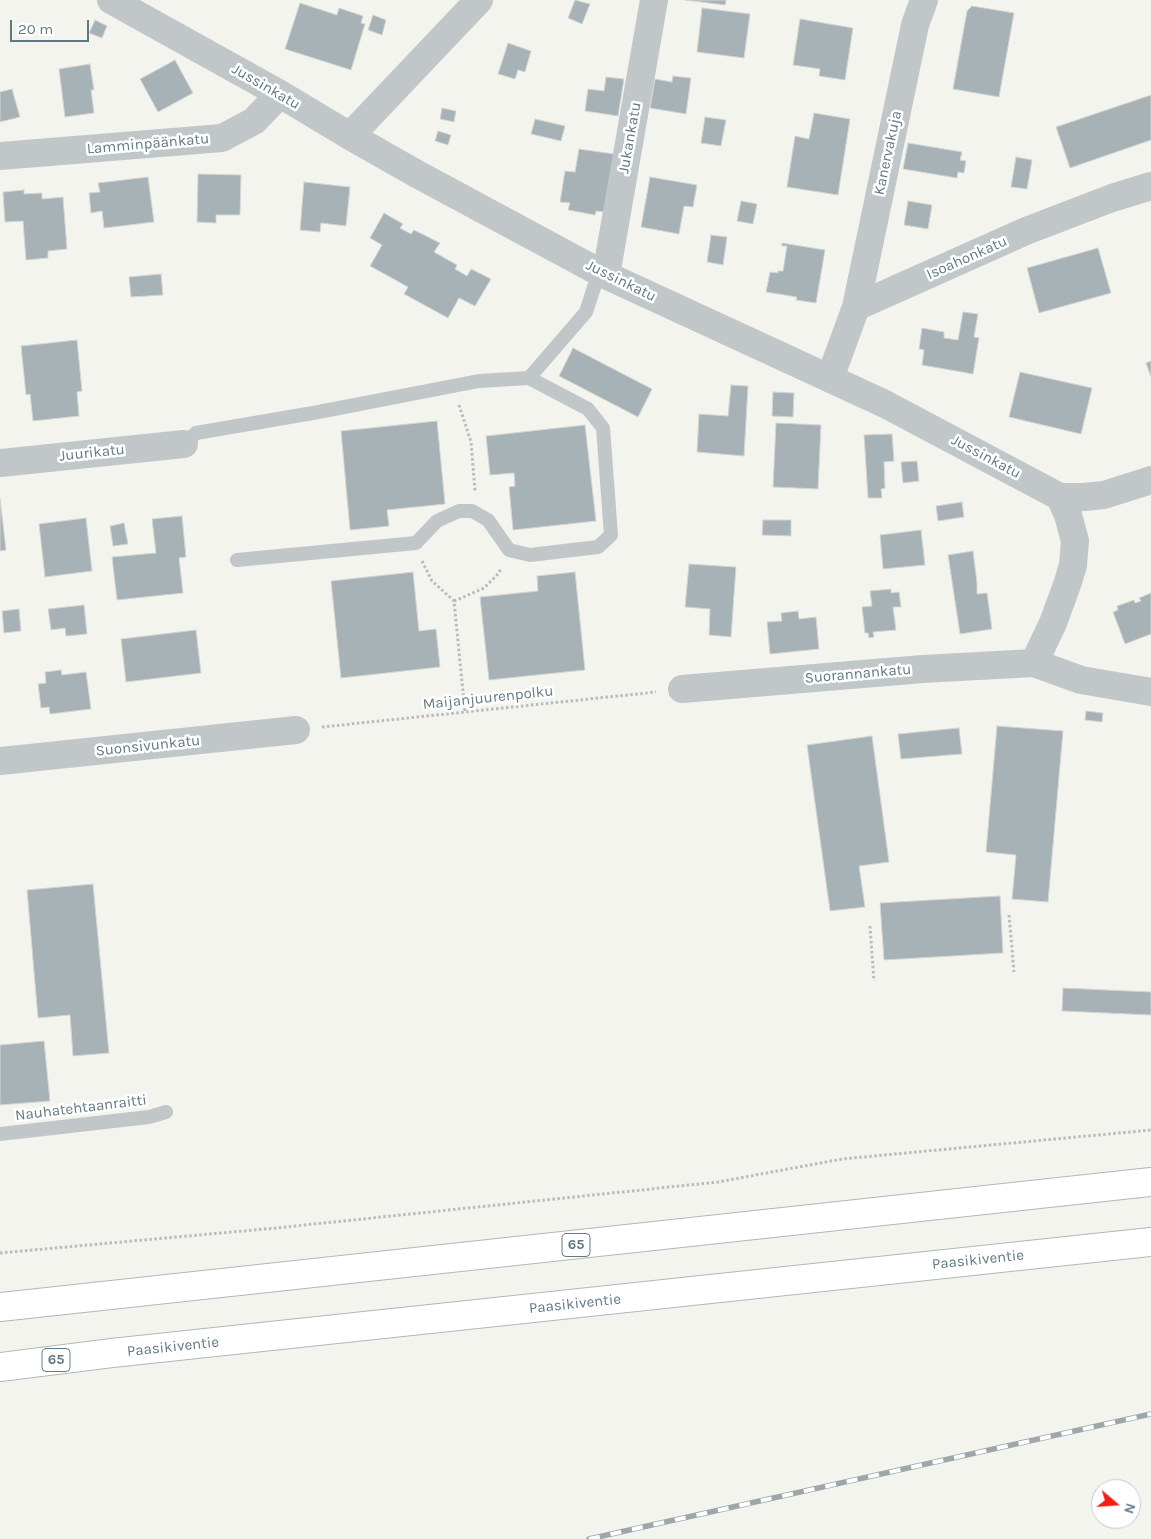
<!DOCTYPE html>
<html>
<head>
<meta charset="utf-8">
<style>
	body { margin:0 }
	#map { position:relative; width:1151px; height:1539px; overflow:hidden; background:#f4f4ef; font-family:Karla,sans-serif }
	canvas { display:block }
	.north { position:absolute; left:1091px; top:1479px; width:50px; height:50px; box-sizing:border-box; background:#fff; border:1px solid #bfcace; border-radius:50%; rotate:108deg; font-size:14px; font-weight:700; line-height:20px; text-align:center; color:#607a84 }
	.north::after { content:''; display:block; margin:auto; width:18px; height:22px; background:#f31f11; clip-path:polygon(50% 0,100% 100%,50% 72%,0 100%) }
	.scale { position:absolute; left:10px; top:20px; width:79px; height:22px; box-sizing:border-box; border:2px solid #607a84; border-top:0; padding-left:6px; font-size:15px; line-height:18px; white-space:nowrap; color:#607a84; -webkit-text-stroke:4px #fff; paint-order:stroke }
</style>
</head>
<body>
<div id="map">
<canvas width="1151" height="1539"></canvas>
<div class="north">N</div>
<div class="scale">20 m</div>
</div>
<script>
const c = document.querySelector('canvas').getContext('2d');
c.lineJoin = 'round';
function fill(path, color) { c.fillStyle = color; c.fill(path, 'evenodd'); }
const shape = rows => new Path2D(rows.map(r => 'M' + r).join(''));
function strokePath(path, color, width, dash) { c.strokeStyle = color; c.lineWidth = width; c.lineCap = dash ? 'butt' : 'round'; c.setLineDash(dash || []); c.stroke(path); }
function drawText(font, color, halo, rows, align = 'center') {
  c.font = font + ' Karla,sans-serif'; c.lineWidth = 5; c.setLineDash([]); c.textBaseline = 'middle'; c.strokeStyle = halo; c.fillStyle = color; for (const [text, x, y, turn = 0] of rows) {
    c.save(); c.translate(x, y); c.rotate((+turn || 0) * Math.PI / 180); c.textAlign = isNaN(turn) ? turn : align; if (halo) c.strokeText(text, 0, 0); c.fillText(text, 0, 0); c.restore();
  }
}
const building = shape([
	[575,0,590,4,582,24,568,18,575,0],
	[685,0,726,0,725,5,685,0],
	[300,3,337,15,339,8,363,16,361,23,365,24,351,70,285,49,300,3],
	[972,6,1014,13,999,97,953,89,967,11,972,6],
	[702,8,750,14,744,58,697,52,702,8],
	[373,15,386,20,382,35,368,30,373,15],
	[800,19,853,28,845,80,819,76,820,69,793,65,800,19],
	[95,20,107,26,102,38,89,33,95,20],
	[508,43,531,51,525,72,518,70,515,79,498,74,508,43],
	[175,60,193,93,158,112,140,79,175,60],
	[90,64,94,90,91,90,94,113,65,117,59,69,90,64],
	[673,76,691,78,686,114,650,108,655,79,672,82,673,76],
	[606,77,624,79,618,116,585,111,588,89,604,91,606,77],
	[12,89,20,117,0,122,0,92,12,89],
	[1151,95,1151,140,1070,168,1056,127,1151,95],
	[442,108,456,111,454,122,440,119,442,108],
	[814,113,850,119,838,195,787,187,795,136,809,139,814,113],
	[705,117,726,120,721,146,701,143,705,117],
	[535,119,565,126,561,141,531,134,535,119],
	[438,131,451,135,448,145,435,141,438,131],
	[908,143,962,152,960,160,966,161,964,173,958,172,957,178,903,169,908,143],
	[579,149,614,154,605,212,596,211,595,215,568,210,570,203,560,202,565,171,575,172,579,149],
	[1016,157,1032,160,1027,189,1011,187,1016,157],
	[198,174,241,175,240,215,216,215,216,223,197,222,198,174],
	[148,177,154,222,104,228,102,211,91,213,89,193,100,192,98,183,148,177],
	[650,177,697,185,693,207,684,206,679,234,641,227,650,177],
	[304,182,350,187,346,226,321,223,320,232,300,230,304,182],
	[24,190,24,194,42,193,42,199,63,197,67,249,48,251,48,258,26,260,23,221,5,222,3,192,24,190],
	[741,201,757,204,753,224,737,221,741,201],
	[908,201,932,205,928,229,904,225,908,201],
	[384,213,403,224,400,228,411,234,414,230,440,243,434,252,457,265,455,269,467,276,471,269,491,279,475,306,459,298,448,318,404,294,408,287,370,266,382,245,370,238,384,213],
	[711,235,727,237,723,265,707,262,711,235],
	[782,243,825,250,816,303,796,300,797,297,766,292,770,272,778,273,778,271,783,271,787,246,782,246,782,243],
	[1098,248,1111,293,1039,313,1027,268,1098,248],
	[161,274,163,295,131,297,129,277,161,274],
	[963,312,978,314,974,337,979,338,973,374,922,365,924,350,919,349,922,328,944,332,944,338,958,340,963,312],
	[77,340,82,391,77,392,79,416,33,421,30,394,26,395,21,346,77,340],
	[573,348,652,389,638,417,559,376,573,348],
	[1151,361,1151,377,1146,363,1151,361],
	[1020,372,1092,388,1081,434,1009,417,1020,372],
	[731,385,748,386,744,456,697,452,699,414,728,416,731,385],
	[773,392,794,393,793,417,772,416,773,392],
	[437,421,445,504,387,510,389,526,350,530,341,431,437,421],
	[776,423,821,425,818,489,773,487,776,423],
	[585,425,596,521,513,530,509,487,515,486,514,473,490,475,486,436,585,425],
	[892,434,894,461,884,462,885,488,881,489,882,498,868,498,864,435,892,434],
	[917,461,919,481,903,483,901,462,917,461],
	[0,499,6,550,0,551,0,499],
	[962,502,964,517,938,521,936,506,962,502],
	[182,516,186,557,179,558,183,593,117,600,112,557,156,553,152,519,182,516],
	[86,518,92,571,45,577,39,524,86,518],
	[763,520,791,520,791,536,762,535,763,520],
	[124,523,128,544,113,546,110,526,124,523],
	[921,530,925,565,883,569,880,535,921,530],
	[973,551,977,583,977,594,987,593,992,629,960,634,948,555,973,551],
	[689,564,736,567,731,637,709,635,710,609,685,607,689,564],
	[413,572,419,631,436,629,440,667,341,678,331,581,413,572],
	[575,572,585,670,489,680,480,597,538,591,537,576,575,572],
	[891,589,891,593,899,592,901,607,893,607,896,630,873,632,874,637,869,638,868,633,865,633,862,607,872,606,870,591,891,589],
	[1151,593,1151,634,1125,644,1113,612,1118,610,1117,606,1134,600,1135,603,1141,601,1139,598,1151,593],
	[84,605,87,634,66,636,65,628,51,630,48,609,84,605],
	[19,609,21,631,4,633,2,611,19,609],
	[798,611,799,619,816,617,819,649,770,654,767,622,782,621,781,613,798,611],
	[196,630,201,673,126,682,121,639,196,630],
	[61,670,62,675,86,672,91,709,50,714,49,707,41,708,38,684,46,683,45,672,61,670],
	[1086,711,1103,713,1102,722,1085,720,1086,711],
	[997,726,1063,731,1048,902,1012,899,1016,855,986,852,997,726],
	[959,728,962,754,901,759,898,734,959,728],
	[872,736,889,862,859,866,865,907,830,911,807,745,872,736],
	[93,884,109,1053,73,1056,70,1015,38,1018,27,890,93,884],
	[1000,896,1003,953,884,960,880,903,1000,896],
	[1063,988,1151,992,1151,1015,1062,1011,1063,988],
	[44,1041,50,1101,0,1105,0,1045,44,1041]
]);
const path = shape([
	[459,405,471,442,475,491],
	[422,561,432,581,454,601,465,712],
	[454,601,484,588,499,573,501,568],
	[322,727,656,692],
	[1009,915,1014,972],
	[870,926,874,981],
	[0,1253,276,1228,718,1182,842,1159,1151,1130]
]);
const lane = shape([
	[184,444,196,433,313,413,479,381,529,378,586,312,599,272],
	[237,560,416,543,437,521,459,511,472,511,488,520,509,550,530,555,598,547,611,535,603,428,588,409,529,378],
	[0,1134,149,1117,166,1112]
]);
const street = shape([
	[111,0,280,94,350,136,417,174,599,272,885,404,1060,497,1084,497,1104,495,1151,480],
	[350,136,479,0],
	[0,156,222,138,254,121,280,94],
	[606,275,654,0],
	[856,307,915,25,924,0],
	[830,378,856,307,1026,231,1112,198,1151,186],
	[0,463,184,444],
	[1034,663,1081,680,1151,692],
	[682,689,923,669,1034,663,1053,623,1068,582,1073,565,1075,541,1068,515,1060,497],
	[0,761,296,730]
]);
const highway = shape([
	[0,1307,1151,1182],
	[0,1367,112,1353,1151,1242]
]);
const rail = shape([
	[589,1539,1151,1414]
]);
const shields = [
	[576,1245,28],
	[56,1360,28]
];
const shieldNames = [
	["65",576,1245],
	["65",56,1360]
];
const streetNames = [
	["Jussinkatu",266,87,30],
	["Jukankatu",630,138,-80],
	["Lamminpäänkatu",148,144,-5],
	["Kanervakuja",888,153,-78],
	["Isoahonkatu",967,258,-24],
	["Jussinkatu",621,281,26],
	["Juurikatu",92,453,-6],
	["Jussinkatu",986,457,28],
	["Suorannankatu",858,674,-5],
	["Maijanjuurenpolku",488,698,-6],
	["Suonsivunkatu",148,746,-6],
	["Nauhatehtaanraitti",81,1108,-7],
	["Paasikiventie",978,1260,-6],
	["Paasikiventie",575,1304,-6],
	["Paasikiventie",173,1347,-6]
];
fill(building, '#a7b2b6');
strokePath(building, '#d5d5d3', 1);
strokePath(highway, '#b1b7b9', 30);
strokePath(path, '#b8bcbe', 3, [2.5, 2.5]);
strokePath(lane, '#c1c6c9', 14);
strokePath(street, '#c1c6c9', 28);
strokePath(highway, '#fff', 28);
strokePath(rail, '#9da7ab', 5.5);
strokePath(rail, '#fff', 4, [11]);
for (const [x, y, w] of shields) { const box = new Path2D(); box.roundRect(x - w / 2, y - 11.5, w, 23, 4); c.fillStyle = '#fff'; c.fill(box); strokePath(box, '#607a84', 1); }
drawText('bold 14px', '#607a84', null, shieldNames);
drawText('15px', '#607a84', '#fff', streetNames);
</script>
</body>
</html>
